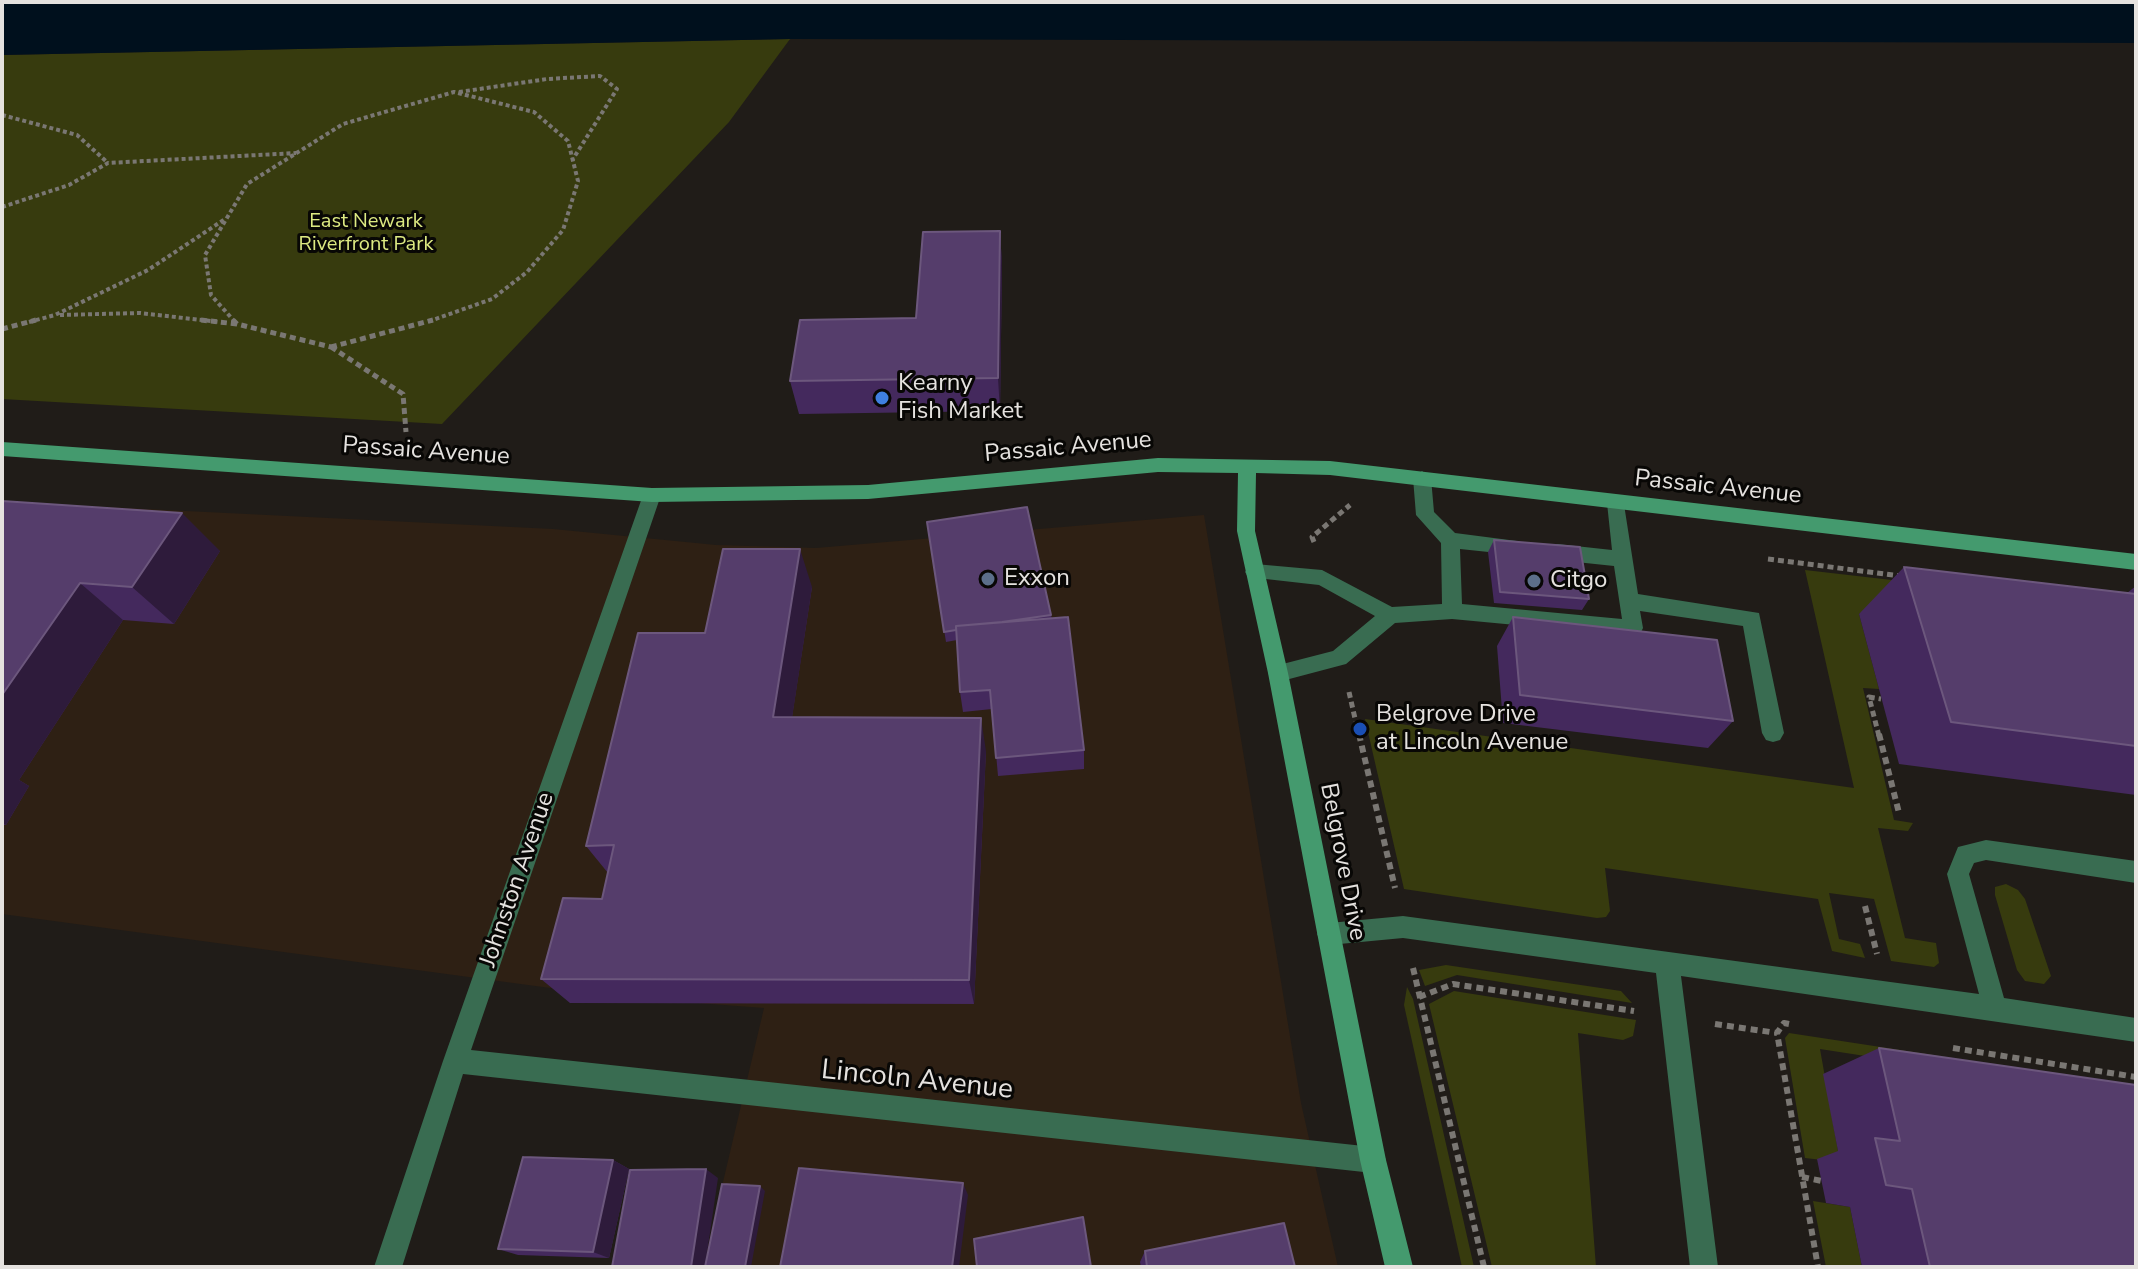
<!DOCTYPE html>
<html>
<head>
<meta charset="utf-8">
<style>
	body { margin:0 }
	#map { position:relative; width:2138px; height:1269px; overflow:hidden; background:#201c18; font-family:"Nunito Sans",sans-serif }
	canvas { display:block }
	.frame { position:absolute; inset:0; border:4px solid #e5e2df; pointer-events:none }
</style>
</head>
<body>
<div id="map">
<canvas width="2138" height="1269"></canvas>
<div class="frame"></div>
</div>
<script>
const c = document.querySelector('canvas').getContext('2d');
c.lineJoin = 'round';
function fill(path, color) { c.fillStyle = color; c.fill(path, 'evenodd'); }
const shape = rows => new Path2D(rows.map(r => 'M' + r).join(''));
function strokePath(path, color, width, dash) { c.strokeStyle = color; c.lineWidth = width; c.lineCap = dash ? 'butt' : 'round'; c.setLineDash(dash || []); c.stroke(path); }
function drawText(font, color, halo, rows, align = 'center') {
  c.font = font + ' "Nunito Sans",sans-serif'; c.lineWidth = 6; c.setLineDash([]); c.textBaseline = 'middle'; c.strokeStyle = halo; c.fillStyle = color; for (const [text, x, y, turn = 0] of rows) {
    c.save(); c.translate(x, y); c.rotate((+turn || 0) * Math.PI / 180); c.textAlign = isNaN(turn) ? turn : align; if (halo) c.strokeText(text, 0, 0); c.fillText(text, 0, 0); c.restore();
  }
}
const industrial = shape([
	[2,502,553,529,716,545,816,548,1204,515,1301,1103,1338,1267,703,1267,764,1008,617,997,2,914]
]);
const green = shape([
	[790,39,729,122,442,424,2,399,2,55],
	[1805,570,1909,582,1859,614,1879,689,1863,688,1894,820,1913,823,1908,831,1878,828,1905,938,1936,943,1939,963,1934,967,1891,961,1874,899,1829,893,1839,939,1860,944,1865,958,1832,951,1818,899,1605,868,1610,911,1606,917,1597,918,1404,889,1365,719,1854,788],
	[2006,884,2018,890,2025,899,2051,976,2044,984,2025,981,2017,970,1995,895,1995,887],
	[1446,965,1621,991,1632,1003,1457,975,1425,986,1419,970],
	[1407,987,1413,999,1474,1267,1462,1267,1404,1005],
	[1454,991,1636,1020,1633,1036,1623,1040,1578,1033,1596,1267,1492,1267,1429,1004],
	[1789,1033,2136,1086,2136,1098,1820,1049,1840,1162,1805,1158,1785,1038],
	[1813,1201,1850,1207,1862,1267,1826,1267]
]);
const water = shape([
	[2,2,2136,2,2136,43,790,39,2,55]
]);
const pathFar2 = shape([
	[459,92,547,79,600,76,617,89,573,159],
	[2,115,77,135,108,163],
	[2,207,69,185,108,163,296,153],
	[60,315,140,313,219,322],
	[29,322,55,315,148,270,225,219],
	[235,322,211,295,205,255,247,184,343,124,454,92,534,112,568,141,578,181,563,230,527,272,492,299,427,322]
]);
const pathFar1 = shape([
	[201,320,237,324],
	[233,320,237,324,331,347],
	[2,329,36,320],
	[331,347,403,394,406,432],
	[331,347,433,320],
	[1314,542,1312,537,1350,505],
	[1768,559,1901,576],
	[1349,692,1359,736],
	[1879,736,1869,697,1881,699]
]);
const path = shape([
	[1359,734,1395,888],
	[1879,734,1899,813],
	[1865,906,1877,954],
	[1413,968,1484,1267],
	[1419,997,1453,984,1634,1011],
	[1715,1024,1777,1033],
	[1789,1024,1784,1023,1777,1033,1818,1267],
	[1953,1048,2136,1077],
	[1802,1177,1822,1181]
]);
const lane = shape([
	[1422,471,1431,478,1434,512,1455,533,1517,541,1524,543,1527,548,1524,553,1517,555,1460,549,1462,604,1622,619,1614,566,1557,560,1550,557,1547,552,1550,547,1557,544,1612,550,1607,503,1616,496,1623,498,1638,594,1759,613,1784,733,1780,740,1773,742,1766,740,1762,733,1743,626,1640,611,1643,628,1640,634,1633,636,1452,619,1395,623,1346,664,1278,682,1271,679,1268,673,1271,667,1333,651,1375,616,1319,585,1248,577,1245,572,1248,567,1255,564,1322,570,1392,607,1442,604,1441,543,1416,515,1413,478,1422,471],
	[1986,840,2136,861,2136,883,1986,860,1974,863,1969,874,2004,998,2136,1018,2136,1042,1681,976,1718,1267,1690,1267,1656,973,1403,938,1329,945,1321,942,1317,934,1321,926,1329,923,1403,916,1979,994,1947,874,1958,847,1986,840]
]);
const street = shape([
	[652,488,661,495,471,1050,1373,1147,1382,1151,1386,1160,1382,1169,1373,1173,463,1074,402,1267,374,1267,443,1061,643,495,652,488]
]);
const secondary = shape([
	[2,442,652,488,868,485,1158,458,1330,461,2136,554,2136,570,1330,475,1256,473,1255,531,1288,673,1386,1160,1413,1267,1385,1267,1360,1160,1268,673,1237,531,1238,473,1158,472,868,499,652,502,2,456,2,442]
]);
const wall = shape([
	[1000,231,1002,265,1000,411,799,414,790,381,916,318],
	[2,501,220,551,174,624,123,620,19,780,29,786,6,825,2,825],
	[927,522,1051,615,1084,750,1084,769,998,776,992,709,963,712,960,692,957,640,946,642],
	[1494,540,1589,599,1582,610,1494,603,1488,552],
	[1904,567,2127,593,2136,586,2136,795,1899,764,1859,614],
	[812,587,792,717,986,751,974,1004,570,1003,541,979,602,899,608,873,586,846],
	[1513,617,1733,721,1708,748,1503,723,1497,646],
	[1879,1048,2136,1267,1862,1267,1850,1207,1826,1203,1817,1159,1838,1151,1823,1074],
	[613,1160,629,1169,609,1258,518,1255,498,1249],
	[1145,1251,1295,1267,1141,1267,1140,1262]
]);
const shadedWall = shape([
	[1000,231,1002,265,1000,411,998,378],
	[182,513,220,551,174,624,132,587],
	[800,549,812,587,787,751,773,717],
	[80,583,123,620,19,780,29,786,6,825,2,823,2,695],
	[981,718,986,751,974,1004,969,980],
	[613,1160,629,1169,609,1258,593,1252],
	[706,1169,718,1178,705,1267,691,1267],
	[963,1183,968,1195,959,1267,952,1267],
	[760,1186,765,1191,751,1267,745,1267]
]);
const building = shape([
	[1000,231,998,378,790,381,800,320,916,318,923,232,1000,231],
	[2,501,182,513,132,587,80,583,2,695,2,501],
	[1027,507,1051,615,1002,622,956,626,956,630,944,632,927,522,1027,507],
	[1494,540,1580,547,1589,599,1500,592,1494,540],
	[723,549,800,549,773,717,981,718,969,980,541,979,563,898,602,899,614,845,586,846,638,633,705,633,723,549],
	[1904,567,2136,594,2136,746,1951,722,1904,567],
	[1068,617,1084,750,996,758,990,690,960,692,956,626,1068,617],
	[1513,617,1717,640,1733,721,1520,695,1513,617],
	[1879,1048,2136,1085,2136,1267,1930,1267,1912,1189,1886,1185,1875,1138,1900,1141,1879,1048],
	[523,1157,613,1160,593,1252,498,1249,523,1157],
	[799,1168,963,1183,952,1267,780,1267,799,1168],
	[706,1169,691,1267,612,1267,630,1170,706,1169],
	[722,1184,760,1186,745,1267,705,1267,722,1184],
	[1083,1217,1091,1267,977,1267,974,1239,1083,1217],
	[1284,1223,1295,1267,1147,1267,1145,1251,1284,1223]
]);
const markers = [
	[882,398,8,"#3f7fe0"],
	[988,579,8,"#5c6f8a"],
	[1534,581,8,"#5c6f8a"],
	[1360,729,8,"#1a4fb4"]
];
const farParknames = [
	["East Newark",366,222],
	["Riverfront Park",366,245]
];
const poiNames = [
	["Kearny",898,384],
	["Fish Market",898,412],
	["Exxon",1004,579],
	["Citgo",1550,581],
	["Belgrove Drive",1376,715],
	["at Lincoln Avenue",1376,743]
];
const streetNames = [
	["Passaic Avenue",1068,448,-5],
	["Passaic Avenue",426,452,4],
	["Passaic Avenue",1718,488,6],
	["Belgrove Drive",1342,862,79],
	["Johnston Avenue",518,880,-71]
];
const nearStreetnames = [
	["Lincoln Avenue",917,1081,6]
];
fill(industrial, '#2e2014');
fill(green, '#373b0e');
fill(water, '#00101d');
strokePath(pathFar2, '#7a7773', 4, [4, 3]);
strokePath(pathFar1, '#7a7773', 5, [6, 4]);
strokePath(path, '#7a7773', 6, [7, 5]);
fill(lane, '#396c51');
fill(street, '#396c51');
fill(secondary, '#449a6e');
fill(wall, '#44295d');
fill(shadedWall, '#2e1b3b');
fill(building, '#553d6b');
strokePath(building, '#6c577d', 2);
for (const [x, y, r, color] of markers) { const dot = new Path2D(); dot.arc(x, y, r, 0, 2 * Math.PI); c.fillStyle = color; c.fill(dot); strokePath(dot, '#080705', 3); }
drawText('20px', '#ddea82', '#080705', farParknames);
drawText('24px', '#e5e2df', '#080705', poiNames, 'left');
drawText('24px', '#e5e2df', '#080705', streetNames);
drawText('28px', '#e5e2df', '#080705', nearStreetnames);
</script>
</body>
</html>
